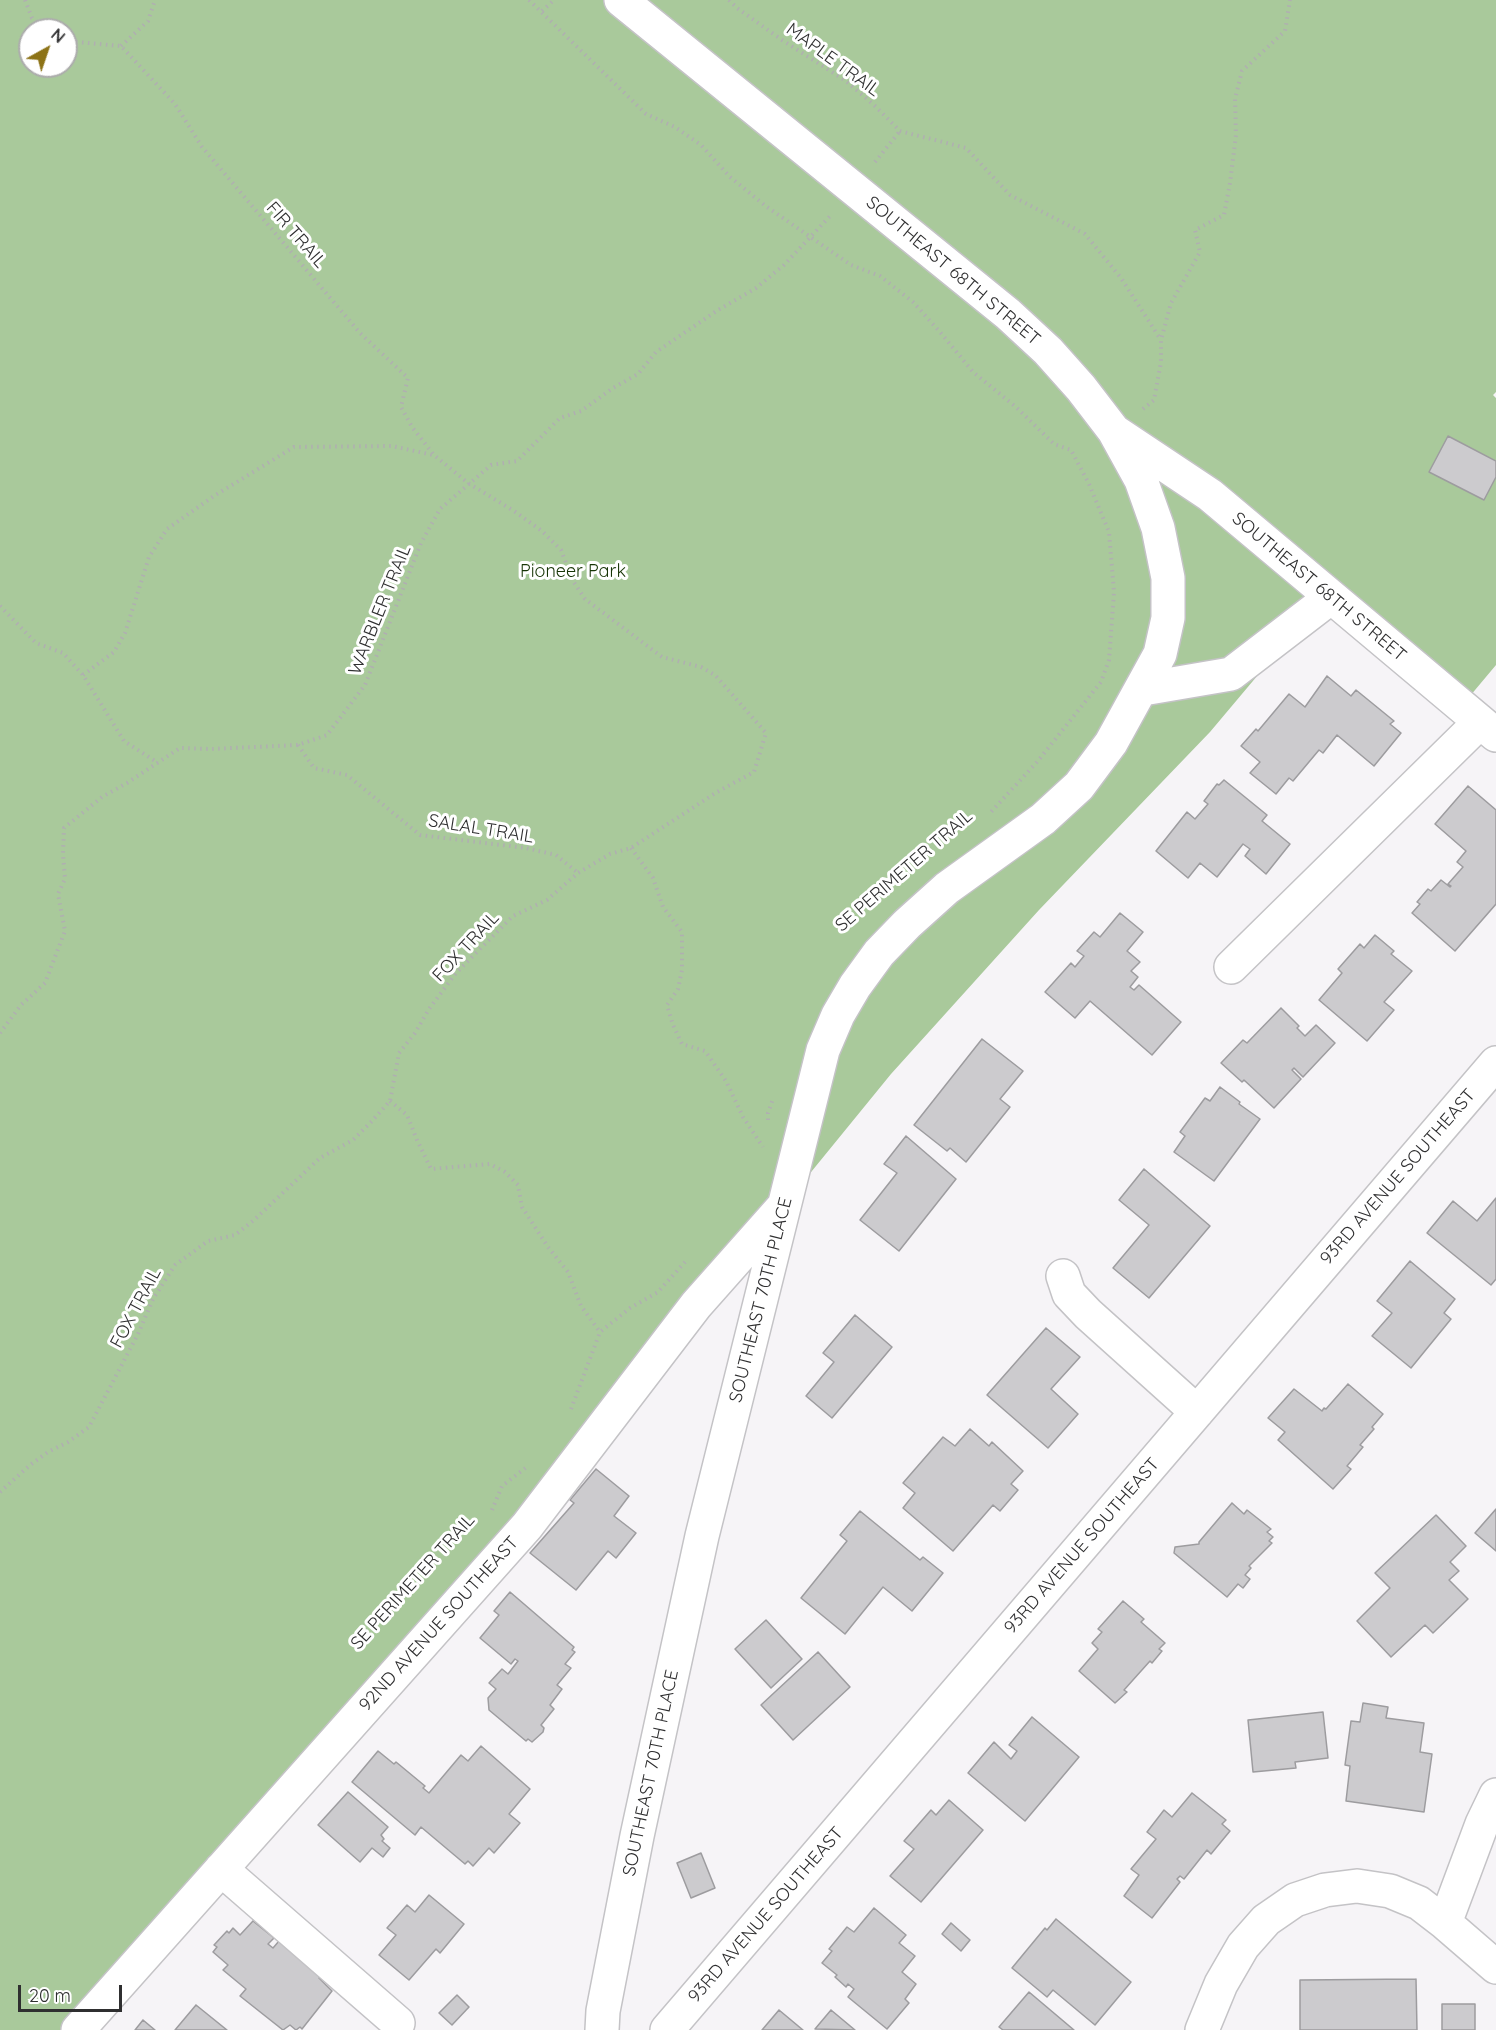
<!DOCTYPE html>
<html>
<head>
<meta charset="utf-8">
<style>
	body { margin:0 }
	#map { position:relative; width:1496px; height:2030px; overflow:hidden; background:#f6f4f7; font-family:Quicksand,sans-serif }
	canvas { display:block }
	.north { position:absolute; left:18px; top:18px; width:60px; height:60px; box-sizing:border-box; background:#fff; border:2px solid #acacac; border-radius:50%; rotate:40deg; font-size:16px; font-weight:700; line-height:24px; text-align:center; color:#2f2f30 }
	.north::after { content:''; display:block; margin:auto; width:21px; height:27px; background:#8d7317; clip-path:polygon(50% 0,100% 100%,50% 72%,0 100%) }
	.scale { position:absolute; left:18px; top:1985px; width:104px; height:27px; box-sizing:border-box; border:3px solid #2f2f30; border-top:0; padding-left:8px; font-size:18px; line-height:21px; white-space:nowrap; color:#2f2f30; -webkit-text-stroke:4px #fff; paint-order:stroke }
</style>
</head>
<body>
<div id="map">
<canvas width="1496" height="2030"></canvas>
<div class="north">N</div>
<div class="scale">20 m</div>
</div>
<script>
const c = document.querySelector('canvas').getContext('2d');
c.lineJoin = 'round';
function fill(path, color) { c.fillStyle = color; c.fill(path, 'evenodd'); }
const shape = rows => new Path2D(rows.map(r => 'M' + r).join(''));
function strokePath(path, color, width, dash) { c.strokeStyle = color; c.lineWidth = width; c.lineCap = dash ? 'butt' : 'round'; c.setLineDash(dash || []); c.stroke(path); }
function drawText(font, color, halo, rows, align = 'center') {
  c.font = font + ' Quicksand,sans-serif'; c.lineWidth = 6; c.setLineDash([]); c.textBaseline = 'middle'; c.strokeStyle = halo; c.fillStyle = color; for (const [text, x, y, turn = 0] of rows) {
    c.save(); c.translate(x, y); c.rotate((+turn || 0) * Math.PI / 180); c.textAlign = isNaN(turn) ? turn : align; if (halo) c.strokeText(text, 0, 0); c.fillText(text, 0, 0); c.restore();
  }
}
const forest = shape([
	[0,0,1496,0,1496,392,1493,395,1496,398,1496,665,1470,696,1337,581,1210,732,1039,910,891,1074,785,1204,520,1512,68,2030,0,2030],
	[30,30,66,30,66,66,30,66]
]);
const building = shape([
	[1448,436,1496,461,1496,477,1484,500,1429,472,1448,436],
	[1327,676,1351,696,1356,690,1394,721,1390,724,1401,733,1374,766,1337,735,1323,753,1319,750,1293,781,1289,778,1276,794,1250,773,1260,762,1241,746,1256,729,1258,731,1289,694,1305,707,1327,676],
	[1224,780,1267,815,1262,821,1290,844,1266,874,1245,856,1250,849,1243,844,1217,877,1200,863,1188,878,1156,851,1187,812,1195,819,1208,804,1204,801,1217,784,1219,785,1224,780],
	[1468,786,1496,810,1496,904,1455,951,1412,913,1420,904,1417,902,1428,889,1431,891,1441,880,1450,887,1451,886,1448,884,1463,867,1457,862,1466,851,1435,824,1468,786],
	[1120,913,1143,932,1127,951,1140,962,1131,971,1138,977,1130,987,1134,990,1139,985,1181,1022,1152,1055,1090,1001,1075,1018,1045,992,1071,963,1075,967,1084,956,1077,951,1094,932,1100,937,1120,913],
	[1375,935,1394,951,1391,954,1412,971,1384,1002,1394,1010,1367,1041,1319,1000,1342,973,1338,969,1360,944,1364,948,1375,935],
	[1281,1008,1299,1026,1297,1028,1305,1036,1316,1025,1335,1043,1303,1077,1294,1068,1292,1070,1301,1079,1274,1108,1244,1080,1242,1082,1221,1063,1243,1040,1247,1043,1281,1008],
	[982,1039,1023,1071,1000,1099,1010,1107,966,1162,950,1148,947,1151,914,1125,982,1039],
	[1220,1087,1240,1102,1239,1104,1260,1119,1214,1181,1174,1152,1185,1136,1180,1132,1205,1098,1210,1101,1220,1087],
	[906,1136,956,1179,899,1251,860,1220,897,1173,884,1164,906,1136],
	[1144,1169,1210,1226,1149,1298,1113,1268,1149,1225,1119,1200,1144,1169],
	[1496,1198,1496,1279,1491,1285,1427,1233,1453,1201,1477,1221,1496,1198],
	[1410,1261,1455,1299,1444,1313,1451,1319,1411,1368,1372,1336,1392,1313,1377,1301,1410,1261],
	[855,1315,892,1347,832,1418,806,1396,834,1362,823,1353,855,1315],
	[1046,1328,1080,1357,1051,1389,1078,1414,1048,1448,987,1395,1046,1328],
	[1348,1384,1383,1414,1372,1427,1374,1429,1360,1445,1363,1447,1347,1466,1351,1469,1333,1489,1278,1440,1285,1432,1268,1418,1294,1389,1322,1411,1324,1408,1326,1409,1348,1384],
	[970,1429,989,1446,992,1442,1023,1471,1011,1484,1018,1490,1000,1511,993,1505,953,1551,903,1508,915,1493,903,1483,943,1437,955,1446,970,1429],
	[596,1469,629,1496,614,1516,636,1533,616,1558,608,1551,576,1590,530,1553,574,1503,570,1500,596,1469],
	[1232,1503,1244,1514,1247,1510,1271,1529,1267,1532,1273,1537,1269,1541,1272,1543,1249,1566,1251,1568,1245,1575,1250,1579,1243,1588,1238,1584,1227,1597,1174,1553,1175,1547,1199,1544,1199,1542,1232,1503],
	[1496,1509,1496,1551,1475,1533,1496,1509],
	[860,1511,920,1560,923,1557,943,1573,912,1611,883,1587,845,1634,801,1598,847,1541,840,1535,860,1511],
	[1436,1515,1466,1546,1450,1562,1459,1571,1449,1580,1468,1599,1433,1633,1425,1625,1391,1657,1357,1621,1390,1588,1375,1573,1436,1515],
	[510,1592,574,1647,572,1650,575,1652,565,1664,571,1668,557,1685,562,1689,550,1705,554,1709,541,1725,544,1728,543,1732,532,1742,528,1739,526,1741,489,1710,488,1698,496,1689,489,1683,502,1669,508,1674,518,1661,515,1659,511,1664,480,1638,499,1615,494,1611,510,1592],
	[1123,1601,1144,1619,1141,1622,1165,1643,1159,1649,1162,1651,1152,1663,1150,1661,1124,1690,1127,1692,1115,1703,1079,1671,1098,1649,1092,1643,1102,1632,1098,1629,1123,1601],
	[766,1620,802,1659,771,1688,735,1649,766,1620],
	[818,1652,850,1687,793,1740,761,1705,818,1652],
	[1363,1703,1388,1707,1386,1718,1424,1723,1420,1752,1432,1754,1424,1812,1346,1801,1350,1766,1345,1765,1351,1721,1360,1722,1363,1703],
	[1323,1712,1328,1758,1295,1762,1296,1768,1253,1772,1248,1720,1323,1712],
	[1032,1717,1079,1757,1025,1821,968,1773,994,1742,1011,1759,1017,1751,1009,1745,1032,1717],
	[481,1746,530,1789,509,1814,520,1823,494,1853,489,1848,473,1866,468,1861,465,1864,421,1827,415,1835,352,1782,378,1751,394,1764,396,1762,425,1786,423,1788,429,1793,461,1755,468,1761,481,1746],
	[348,1792,388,1827,381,1835,384,1839,382,1841,390,1848,383,1857,372,1848,360,1862,318,1825,348,1792],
	[1192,1793,1226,1820,1222,1824,1230,1831,1211,1854,1207,1850,1184,1879,1180,1876,1177,1879,1180,1882,1152,1918,1124,1896,1139,1875,1131,1869,1156,1839,1147,1832,1164,1810,1172,1817,1192,1793],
	[949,1800,983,1830,921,1902,890,1876,914,1849,904,1841,931,1810,936,1815,949,1800],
	[701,1853,715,1888,691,1898,677,1863,701,1853],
	[429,1895,464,1924,440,1953,436,1949,409,1980,379,1955,396,1935,387,1928,407,1905,415,1912,429,1895],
	[874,1908,906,1935,899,1943,915,1956,902,1972,916,1984,905,1999,909,2003,887,2029,848,1997,854,1989,848,1984,846,1987,835,1977,837,1975,822,1963,832,1951,829,1949,847,1927,854,1932,874,1908],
	[1056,1919,1131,1982,1095,2025,1053,1990,1047,1997,1012,1968,1045,1928,1047,1930,1056,1919],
	[253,1921,274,1938,268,1944,273,1948,279,1941,322,1973,319,1978,332,1991,302,2029,300,2027,296,2030,290,2025,283,2030,240,1996,246,1989,223,1970,228,1965,213,1952,217,1947,214,1945,227,1931,229,1933,233,1928,240,1935,253,1921],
	[951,1923,970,1940,961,1951,942,1934,951,1923],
	[1416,1979,1417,2030,1300,2030,1300,1980,1416,1979],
	[1029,1992,1074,2030,1003,2030,999,2027,1029,1992],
	[457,1995,469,2007,452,2025,439,2013,457,1995],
	[1442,2004,1475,2004,1475,2030,1442,2030,1442,2004],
	[196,2005,227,2030,175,2030,196,2005],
	[779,2010,803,2030,762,2030,779,2010],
	[831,2010,855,2030,815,2029,831,2010],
	[143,2020,155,2030,135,2030,143,2020]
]);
const path = shape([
	[25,0,32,18,46,30],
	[529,0,646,114,675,127,701,145,730,177,767,207,851,265,880,276,913,302,940,332,973,372,1016,407,1054,444,1071,450,1089,484,1109,532,1114,592,1109,660,1101,682,1037,762,991,812],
	[729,0,737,8,782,40,846,81,874,105,900,131,966,148,1010,195,1085,234,1121,278,1161,340],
	[542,11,554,0],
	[121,46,148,21,155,0],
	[875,162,900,131],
	[1143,409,1154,400,1161,362,1161,340,1171,303,1200,252,1195,230,1224,215,1230,183,1236,135,1235,99,1242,71,1285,31,1290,0],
	[0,606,36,643,63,653,83,675,124,741,158,763],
	[83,675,114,652,125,633,149,557,167,529,214,496,294,447,392,446,433,455],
	[298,745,314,768,347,775,420,835,526,848,556,855,578,873],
	[631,848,653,878,663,907,682,932,682,970,678,989,667,1005,673,1025,682,1044,705,1051,726,1081,743,1117,763,1147],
	[0,1033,21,1005,45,983,65,931,58,894,65,879,63,854,64,828,102,797,127,783,180,748,211,749,298,745,327,735,365,685,421,543,440,509,491,465,517,461,560,418,581,411,613,388,638,374,656,352,718,310,756,288,784,265,832,214],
	[390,1101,407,1115,417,1140,431,1169,490,1164,505,1172,518,1185,522,1207,548,1247,568,1272,581,1306,600,1332],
	[768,1120,768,1113,773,1099],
	[571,1409,600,1332,630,1308,658,1292,685,1262],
	[0,1492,30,1465,48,1452,68,1442,89,1427,138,1334,153,1299,175,1265,208,1241,235,1235,254,1220,320,1158,353,1140,371,1122,390,1101,399,1053,415,1033,429,1009,456,973,513,916,547,900,578,873,610,854,631,848,717,792,754,772,766,733,715,675,701,667,662,657,585,599,573,581,561,550,542,531,514,511,468,483,434,455,412,427,401,407,408,378,360,333,202,147,175,104,121,46,66,41],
	[492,1510,502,1486,528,1466]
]);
const minor = shape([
	[621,0,1008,314,1048,351,1081,388,1114,431,1210,495,1496,735],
	[1143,689,1231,674,1330,598],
	[1231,967,1480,722],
	[1063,1276,1069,1294,1088,1314,1197,1412],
	[221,1869,398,2023],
	[1445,1923,1482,1824,1496,1795],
	[78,2030,527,1526,696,1305,782,1208],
	[602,2030,603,2011,637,1836,702,1536,823,1050,838,1015,855,986,879,953,907,924,947,888,1043,819,1079,786,1111,743,1160,654,1168,618,1168,578,1158,528,1141,480,1114,431],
	[667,2030,1496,1063],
	[1202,2030,1221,1984,1243,1946,1266,1920,1295,1900,1325,1890,1357,1886,1390,1891,1419,1903,1445,1923,1496,1967]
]);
const streetNames = [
	["MAPLE TRAIL",833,60,36],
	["FIR TRAIL",296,235,49],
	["SOUTHEAST 68TH STREET",953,271,40],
	["SOUTHEAST 68TH STREET",1319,587,40],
	["WARBLER TRAIL",380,610,-68],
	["SALAL TRAIL",481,829,9],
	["SE PERIMETER TRAIL",904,871,-41],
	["FOX TRAIL",466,947,-47],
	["93RD AVENUE SOUTHEAST",1398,1177,-49],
	["SOUTHEAST 70TH PLACE",761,1300,-76],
	["FOX TRAIL",136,1308,-62],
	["93RD AVENUE SOUTHEAST",1082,1546,-49],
	["SE PERIMETER TRAIL",413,1582,-48],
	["92ND AVENUE SOUTHEAST",439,1624,-48],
	["SOUTHEAST 70TH PLACE",651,1773,-78],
	["93RD AVENUE SOUTHEAST",766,1915,-49]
];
const parkNames = [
	["Pioneer Park",573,572]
];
fill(forest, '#a9c99b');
fill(building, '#cccbce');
strokePath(building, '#9d9c9f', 1.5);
strokePath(minor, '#c4c3c6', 36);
strokePath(path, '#b0afb1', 4, [1.5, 4.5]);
strokePath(minor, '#fff', 33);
drawText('18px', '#2f2f30', '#fff', streetNames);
drawText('18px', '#173506', '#fff', parkNames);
</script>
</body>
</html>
